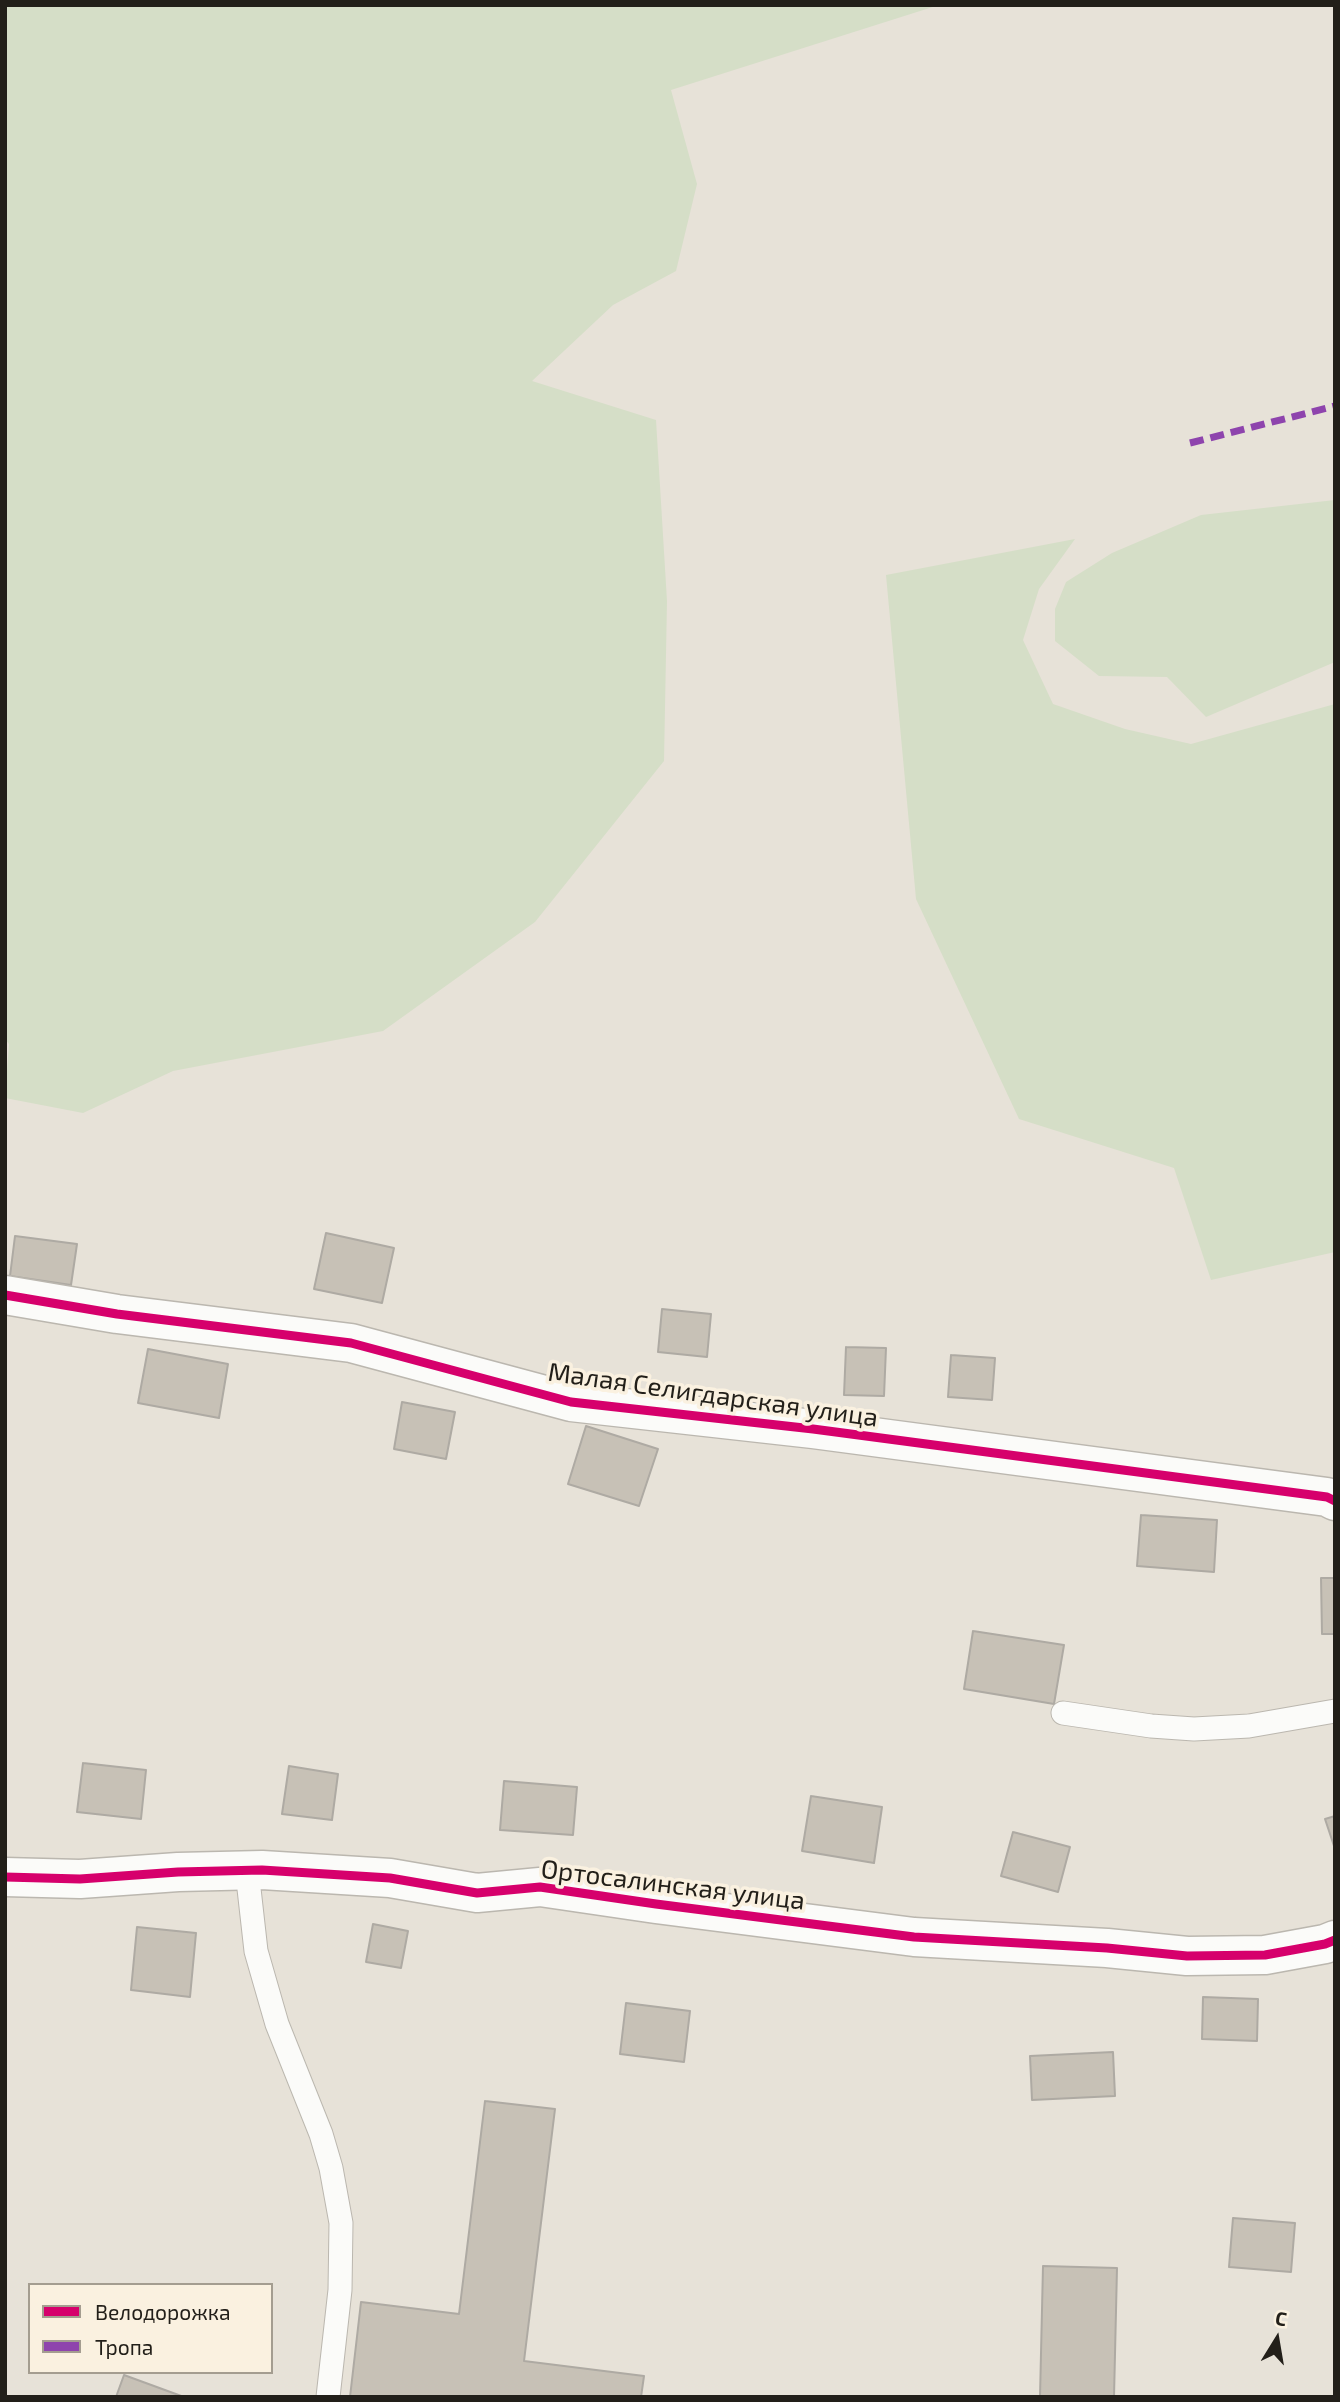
<!DOCTYPE html>
<html>
<head>
<meta charset="utf-8">
<style>
	body { margin:0 }
	#map { position:relative; width:1340px; height:2402px; overflow:hidden; background:#e7e2d8; font-family:"Exo 2",sans-serif }
	canvas { display:block }
	.frame { position:absolute; inset:0; border:7px solid #221f19; pointer-events:none }
	.legend { position:absolute; left:28px; top:2283px; width:245px; height:91px; box-sizing:border-box; background:#faf1e0; border:2px solid #a49d90; margin:0; padding:9px 12px; list-style:none; font-size:21px; color:#221f19 }
	.legend li { display:flex; align-items:center; gap:14px; height:35px }
	.legend b { width:35px; border:2px solid #a49d90 }
	.north { position:absolute; left:1242px; top:2304px; width:70px; height:70px; -webkit-text-stroke:5px #faf1e0; paint-order:stroke; rotate:11deg; font-size:19px; font-weight:700; line-height:28px; text-align:center; color:#221f19 }
	.north::after { content:''; display:block; margin:auto; width:24px; height:32px; background:#221f19; clip-path:polygon(50% 0,100% 100%,50% 72%,0 100%) }
</style>
</head>
<body>
<div id="map">
<canvas width="1340" height="2402"></canvas>
<div class="frame"></div>
<ul class="legend">
<li><b style="height:9px;background:#d6006c"></b>Велодорожка</li>
<li><b style="height:9px;background:#8e44ad"></b>Тропа</li>
</ul>
<div class="north">С</div>
</div>
<script>
const c = document.querySelector('canvas').getContext('2d');
c.lineJoin = 'round';
function fill(path, color) { c.fillStyle = color; c.fill(path, 'evenodd'); }
const shape = rows => new Path2D(rows.map(r => 'M' + r).join(''));
function strokePath(path, color, width, dash) { c.strokeStyle = color; c.lineWidth = width; c.lineCap = dash ? 'butt' : 'round'; c.setLineDash(dash || []); c.stroke(path); }
function drawText(font, color, halo, rows, align = 'center') {
  c.font = font + ' "Exo 2",sans-serif'; c.lineWidth = 7; c.setLineDash([]); c.textBaseline = 'middle'; c.strokeStyle = halo; c.fillStyle = color; for (const [text, x, y, turn = 0] of rows) {
    c.save(); c.translate(x, y); c.rotate((+turn || 0) * Math.PI / 180); c.textAlign = isNaN(turn) ? turn : align; if (halo) c.strokeText(text, 0, 0); c.fillText(text, 0, 0); c.restore();
  }
}
const green = shape([
	[5,5,939,5,671,90,697,184,676,271,613,305,532,381,656,420,667,601,664,761,535,922,383,1031,173,1071,83,1113,5,1098,9,1044,5,1039],
	[1335,500,1335,662,1206,717,1167,677,1099,676,1055,641,1055,609,1066,582,1112,553,1201,515],
	[1075,539,1039,589,1023,640,1053,704,1125,729,1191,744,1335,704,1335,1252,1211,1280,1174,1168,1019,1119,916,899,886,575]
]);
const building = shape([
	[326,1233,394,1248,382,1303,314,1289,326,1233],
	[15,1236,77,1244,71,1285,10,1276,15,1236],
	[662,1309,711,1314,707,1357,658,1352,662,1309],
	[846,1347,886,1348,884,1396,844,1395,846,1347],
	[148,1349,228,1364,219,1418,138,1403,148,1349],
	[951,1355,995,1358,992,1400,948,1397,951,1355],
	[402,1402,455,1412,446,1459,394,1449,402,1402],
	[586,1426,658,1449,639,1506,568,1484,586,1426],
	[1141,1515,1217,1520,1214,1572,1137,1566,1141,1515],
	[1321,1578,1335,1578,1335,1634,1322,1634,1321,1578],
	[973,1631,1064,1645,1054,1704,964,1689,973,1631],
	[83,1763,146,1770,141,1819,77,1812,83,1763],
	[289,1766,338,1774,332,1820,282,1814,289,1766],
	[504,1781,577,1787,573,1835,500,1830,504,1781],
	[811,1796,882,1807,874,1863,802,1851,811,1796],
	[1335,1816,1335,1849,1325,1819,1335,1816],
	[1013,1832,1070,1847,1058,1892,1001,1876,1013,1832],
	[373,1924,408,1931,401,1968,366,1962,373,1924],
	[137,1927,196,1933,190,1997,131,1990,137,1927],
	[1203,1997,1258,1999,1257,2041,1202,2039,1203,1997],
	[626,2003,690,2011,684,2062,620,2054,626,2003],
	[1113,2052,1115,2096,1032,2100,1030,2056,1113,2052],
	[485,2101,555,2109,524,2361,644,2376,641,2397,350,2397,361,2302,459,2314,485,2101],
	[1233,2218,1295,2223,1291,2272,1229,2267,1233,2218],
	[1043,2266,1117,2268,1114,2397,1040,2397,1043,2266],
	[124,2375,184,2397,116,2397,124,2375]
]);
const lane = shape([
	[1063,1713,1151,1726,1194,1729,1249,1726,1335,1711],
	[247,1871,256,1951,277,2024,321,2134,331,2168,341,2223,340,2290,328,2397]
]);
const street = shape([
	[5,1295,117,1314,351,1343,571,1402,813,1429,1327,1497,1335,1501],
	[5,1877,80,1879,178,1872,262,1870,390,1878,477,1893,540,1887,656,1904,914,1937,1107,1948,1187,1956,1265,1955,1325,1944,1335,1940]
]);
const quiet = shape([
	[1190,443,1335,406]
]);
const cycleway = shape([
	[5,1295,117,1314,351,1343,571,1402,813,1429,1327,1497,1335,1501],
	[5,1877,80,1879,178,1872,262,1870,390,1878,477,1893,540,1887,656,1904,914,1937,1107,1948,1187,1956,1265,1955,1325,1944,1335,1940]
]);
const streetNames = [
	["Малая Селигдарская улица",713,1395,8],
	["Ортосалинская улица",673,1885,7]
];
fill(green, '#d5dec7');
fill(building, '#c7c1b6');
strokePath(building, '#aeaaa3', 2);
strokePath(lane, '#bbb7af', 25);
strokePath(street, '#bbb7af', 41);
strokePath(lane, '#fbfbf9', 23);
strokePath(street, '#fbfbf9', 38);
strokePath(quiet, '#8e44ad', 7, [14, 7]);
strokePath(cycleway, '#d6006c', 9);
drawText('26px', '#221f19', '#faf1e0', streetNames);
</script>
</body>
</html>
